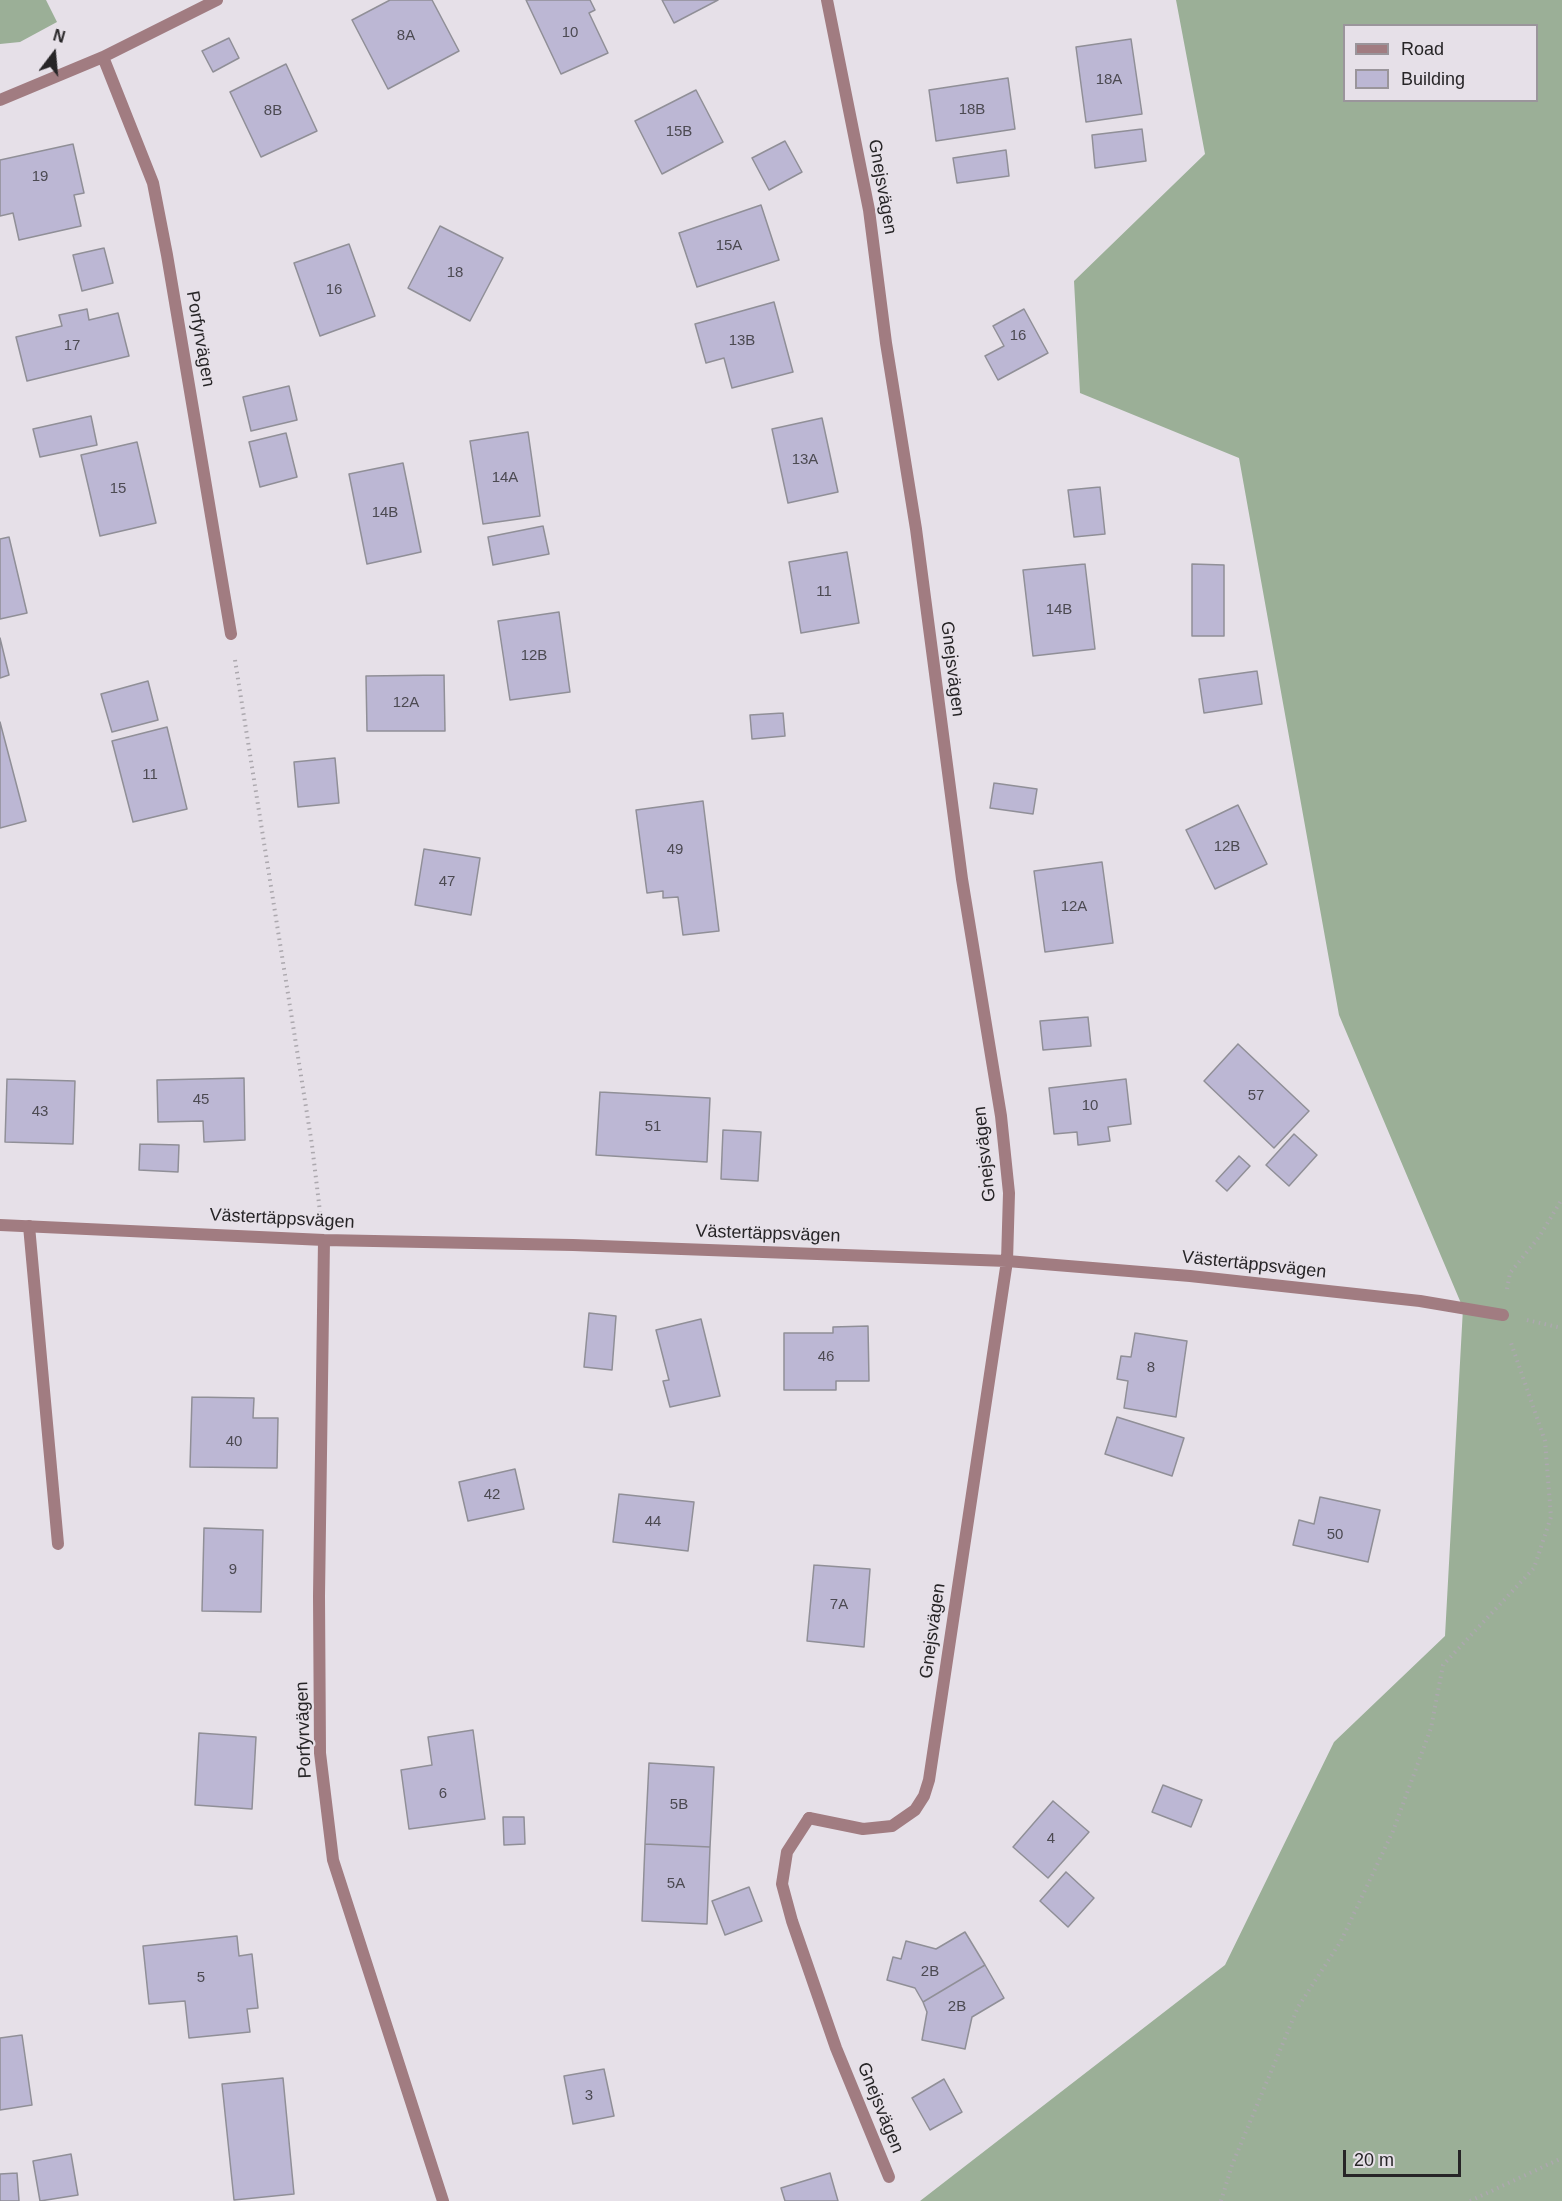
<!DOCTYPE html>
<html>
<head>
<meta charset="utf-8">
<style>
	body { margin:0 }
	#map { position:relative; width:1562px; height:2201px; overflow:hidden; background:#e6e0e8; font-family:Arial,sans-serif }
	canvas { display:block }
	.legend { position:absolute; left:1343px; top:24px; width:195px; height:78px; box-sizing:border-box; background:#e6e0e8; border:2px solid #9a959b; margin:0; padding:8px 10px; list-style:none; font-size:18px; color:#272527 }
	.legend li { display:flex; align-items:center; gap:12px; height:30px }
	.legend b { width:30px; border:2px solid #9a959b }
	.north { position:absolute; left:24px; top:24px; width:60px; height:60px; -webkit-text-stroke:4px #e6e0e8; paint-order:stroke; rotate:16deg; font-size:16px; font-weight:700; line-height:24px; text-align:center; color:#272527 }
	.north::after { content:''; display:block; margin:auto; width:21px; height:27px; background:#272527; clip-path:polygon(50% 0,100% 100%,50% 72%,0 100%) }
	.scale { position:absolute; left:1343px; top:2150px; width:118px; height:27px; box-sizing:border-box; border:3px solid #272527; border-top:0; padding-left:8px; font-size:18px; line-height:21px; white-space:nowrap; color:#272527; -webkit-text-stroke:4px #e6e0e8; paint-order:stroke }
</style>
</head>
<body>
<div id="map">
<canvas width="1562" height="2201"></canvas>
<ul class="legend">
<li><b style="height:8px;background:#a17c81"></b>Road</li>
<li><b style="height:16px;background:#bcb7d4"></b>Building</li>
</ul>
<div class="north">N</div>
<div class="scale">20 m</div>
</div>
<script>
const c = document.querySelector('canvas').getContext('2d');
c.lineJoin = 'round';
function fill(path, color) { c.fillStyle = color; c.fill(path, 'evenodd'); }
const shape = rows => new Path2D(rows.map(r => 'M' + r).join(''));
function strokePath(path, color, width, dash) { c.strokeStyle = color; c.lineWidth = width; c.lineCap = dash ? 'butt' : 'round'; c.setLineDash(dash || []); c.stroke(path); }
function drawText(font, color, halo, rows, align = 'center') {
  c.font = font + ' Arial,sans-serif'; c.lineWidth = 4.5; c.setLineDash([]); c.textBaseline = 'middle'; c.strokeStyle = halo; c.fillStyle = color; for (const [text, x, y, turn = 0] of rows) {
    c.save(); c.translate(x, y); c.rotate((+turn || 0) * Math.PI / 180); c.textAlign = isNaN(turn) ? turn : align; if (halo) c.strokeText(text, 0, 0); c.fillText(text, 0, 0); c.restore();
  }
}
const forest = shape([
	[0,0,46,0,57,22,20,42,0,44],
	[1176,0,1562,0,1562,2201,920,2201,1225,1965,1334,1742,1445,1636,1463,1308,1339,1015,1239,458,1080,393,1074,281,1205,154],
	[1344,26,1536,26,1536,100,1344,100]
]);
const building = shape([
	[390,0,432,0,459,51,388,89,352,20,390,0],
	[526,0,590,0,595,10,589,13,608,53,561,74,526,0],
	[662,0,718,0,674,23,662,0],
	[229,38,239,58,213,72,202,51,229,38],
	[1131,39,1142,114,1086,122,1076,47,1131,39],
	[286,64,317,131,261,157,230,92,286,64],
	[1008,78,1015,129,936,141,929,90,1008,78],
	[696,90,723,142,662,174,635,121,696,90],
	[1142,129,1146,161,1095,168,1092,135,1142,129],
	[785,141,802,172,769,190,752,158,785,141],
	[73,144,84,193,74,195,81,226,19,240,13,213,0,216,0,160,73,144],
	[1006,150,1009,176,957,183,953,158,1006,150],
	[761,205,779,260,697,287,679,233,761,205],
	[440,226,503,258,470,321,408,288,440,226],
	[349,244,375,316,320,336,294,263,349,244],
	[104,248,113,283,82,291,73,255,104,248],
	[774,302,793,372,732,388,724,358,706,363,695,324,774,302],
	[87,309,89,320,118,313,129,356,27,381,16,337,62,326,59,315,87,309],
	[1024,309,1048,353,998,380,985,356,1004,346,993,326,1024,309],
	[289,386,297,420,251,431,243,397,289,386],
	[91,416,97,445,40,457,33,429,91,416],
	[822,418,838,492,788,503,772,429,822,418],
	[528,432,540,516,483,524,470,441,528,432],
	[286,433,297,477,260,487,249,442,286,433],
	[137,442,156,523,100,536,81,455,137,442],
	[403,463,421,552,367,564,349,474,403,463],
	[1100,487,1105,534,1074,537,1068,490,1100,487],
	[543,526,549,554,493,565,488,537,543,526],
	[9,537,27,613,0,619,0,539,9,537],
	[847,552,859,623,801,633,789,562,847,552],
	[1085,564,1095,649,1033,656,1023,570,1085,564],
	[1192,564,1224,565,1224,636,1192,636,1192,564],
	[559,612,570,692,510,700,498,621,559,612],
	[0,638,9,675,0,678,0,638],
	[1257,671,1262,704,1204,713,1199,679,1257,671],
	[444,675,445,731,367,731,366,676,444,675],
	[148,681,158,720,112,732,101,694,148,681],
	[783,713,785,736,752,739,750,715,783,713],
	[0,722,26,821,0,828,0,722],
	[167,727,187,809,133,822,112,741,167,727],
	[335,758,339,803,298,807,294,762,335,758],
	[994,783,1037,789,1033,814,990,808,994,783],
	[703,801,719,931,683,935,678,897,663,898,663,891,647,893,636,810,703,801],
	[1238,805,1267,864,1215,889,1186,830,1238,805],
	[424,849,480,858,471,915,415,905,424,849],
	[1102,862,1113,943,1045,952,1034,871,1102,862],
	[1088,1017,1091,1046,1043,1050,1040,1021,1088,1017],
	[1238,1044,1309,1111,1274,1148,1204,1081,1238,1044],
	[244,1078,245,1140,204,1142,203,1121,158,1122,157,1080,244,1078],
	[7,1079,75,1081,73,1144,5,1142,7,1079],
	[1126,1079,1131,1124,1108,1127,1110,1141,1078,1145,1077,1132,1054,1134,1049,1088,1126,1079],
	[600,1092,710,1098,707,1162,596,1155,600,1092],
	[723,1130,761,1132,758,1181,721,1179,723,1130],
	[1294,1134,1317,1155,1289,1186,1266,1165,1294,1134],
	[140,1144,179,1145,178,1172,139,1170,140,1144],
	[1239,1156,1250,1166,1227,1191,1216,1181,1239,1156],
	[589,1313,616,1316,612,1370,584,1367,589,1313],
	[701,1319,720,1396,670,1407,663,1381,669,1380,656,1330,701,1319],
	[868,1326,869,1381,836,1381,836,1390,784,1390,784,1333,833,1333,833,1327,868,1326],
	[1135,1333,1187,1341,1176,1417,1124,1408,1128,1381,1117,1379,1121,1356,1131,1357,1135,1333],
	[192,1397,254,1398,253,1418,278,1418,277,1468,190,1467,192,1397],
	[1117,1417,1184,1438,1172,1476,1105,1454,1117,1417],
	[515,1469,524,1509,468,1521,459,1482,515,1469],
	[619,1494,694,1502,688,1551,613,1542,619,1494],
	[1320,1497,1380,1510,1368,1562,1293,1545,1299,1520,1314,1524,1320,1497],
	[204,1528,263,1530,261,1612,202,1611,204,1528],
	[814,1565,870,1569,864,1647,807,1641,814,1565],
	[473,1730,485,1819,409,1829,401,1770,432,1765,428,1737,473,1730],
	[199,1733,256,1737,252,1809,195,1805,199,1733],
	[649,1763,714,1767,710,1847,645,1844,649,1763],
	[1163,1785,1202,1800,1191,1827,1152,1812,1163,1785],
	[1053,1801,1089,1832,1048,1878,1013,1847,1053,1801],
	[503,1817,524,1817,525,1844,504,1845,503,1817],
	[645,1844,710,1847,707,1924,642,1921,645,1844],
	[1066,1872,1094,1898,1068,1927,1040,1901,1066,1872],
	[749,1887,762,1921,725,1935,712,1901,749,1887],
	[965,1932,985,1965,923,2002,915,1988,887,1980,893,1957,901,1959,906,1941,936,1949,965,1932],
	[237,1936,239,1956,252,1954,258,2008,247,2009,250,2032,189,2038,185,2001,149,2004,143,1946,237,1936],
	[985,1965,1004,1998,972,2017,965,2049,922,2040,927,2012,923,2002,985,1965],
	[22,2035,32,2105,0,2110,0,2038,22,2035],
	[604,2069,614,2116,573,2124,564,2076,604,2069],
	[283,2078,294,2194,234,2200,222,2084,283,2078],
	[944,2079,962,2112,930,2130,912,2098,944,2079],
	[71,2154,78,2195,40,2201,33,2161,71,2154],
	[17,2173,19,2201,0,2201,0,2174,17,2173],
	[830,2173,838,2201,785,2201,781,2188,830,2173]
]);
const path = shape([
	[235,660,312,1145,320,1212],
	[1507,1289,1510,1273,1539,1237,1562,1199],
	[1527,1320,1562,1328],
	[1221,2201,1232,2165,1298,2007,1341,1941,1393,1831,1431,1728,1443,1665,1534,1568,1551,1517,1545,1441,1510,1340],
	[1470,2201,1562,2158]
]);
const service = shape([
	[29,1226,58,1544],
	[809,1818,787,1852,782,1884,792,1921,836,2048,889,2177]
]);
const minor = shape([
	[103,57,153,183,167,255,231,634],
	[0,100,103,57,217,0],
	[0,1225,324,1240,573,1245,1007,1261,1190,1276,1420,1301,1503,1315],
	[324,1240,319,1596,320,1753,333,1860,443,2201],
	[809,1818,863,1829,892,1826,915,1810,924,1796,929,1780,1007,1261,1009,1193,1001,1116,962,879,916,529,886,343,869,210,827,0]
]);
const numberNames = [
	["10",570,33],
	["8A",406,36],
	["18A",1109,80],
	["18B",972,110],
	["8B",273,111],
	["15B",679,132],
	["19",40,177],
	["15A",729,246],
	["18",455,273],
	["16",334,290],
	["16",1018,336],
	["13B",742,341],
	["17",72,346],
	["13A",805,460],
	["14A",505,478],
	["15",118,489],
	["14B",385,513],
	["11",824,592],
	["14B",1059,610],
	["12B",534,656],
	["12A",406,703],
	["11",150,775],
	["12B",1227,847],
	["49",675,850],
	["47",447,882],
	["12A",1074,907],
	["57",1256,1096],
	["45",201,1100],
	["10",1090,1106],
	["43",40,1112],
	["51",653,1127],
	["46",826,1357],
	["8",1151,1368],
	["40",234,1442],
	["42",492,1495],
	["44",653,1522],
	["50",1335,1535],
	["9",233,1570],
	["7A",839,1605],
	["6",443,1794],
	["5B",679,1805],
	["4",1051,1839],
	["5A",676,1884],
	["2B",930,1972],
	["5",201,1978],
	["2B",957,2007],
	["3",589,2096]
];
const streetNames = [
	["Gnejsvägen",882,187,80],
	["Porfyrvägen",200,339,80],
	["Gnejsvägen",952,669,83],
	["Gnejsvägen",985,1154,-96],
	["Västertäppsvägen",282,1219,3],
	["Västertäppsvägen",768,1234,2],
	["Västertäppsvägen",1254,1265,6],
	["Gnejsvägen",933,1631,-82],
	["Porfyrvägen",304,1730,-92],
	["Gnejsvägen",880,2108,68]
];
fill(forest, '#9baf97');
fill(building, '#bcb7d4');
strokePath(building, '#908f97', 1.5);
strokePath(path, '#aca8ae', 4, [1.5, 4.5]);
strokePath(service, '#a17c81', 12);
strokePath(minor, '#a17c81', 12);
drawText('15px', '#4c4a52', null, numberNames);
drawText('18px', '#272527', '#e6e0e8', streetNames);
</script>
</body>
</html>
